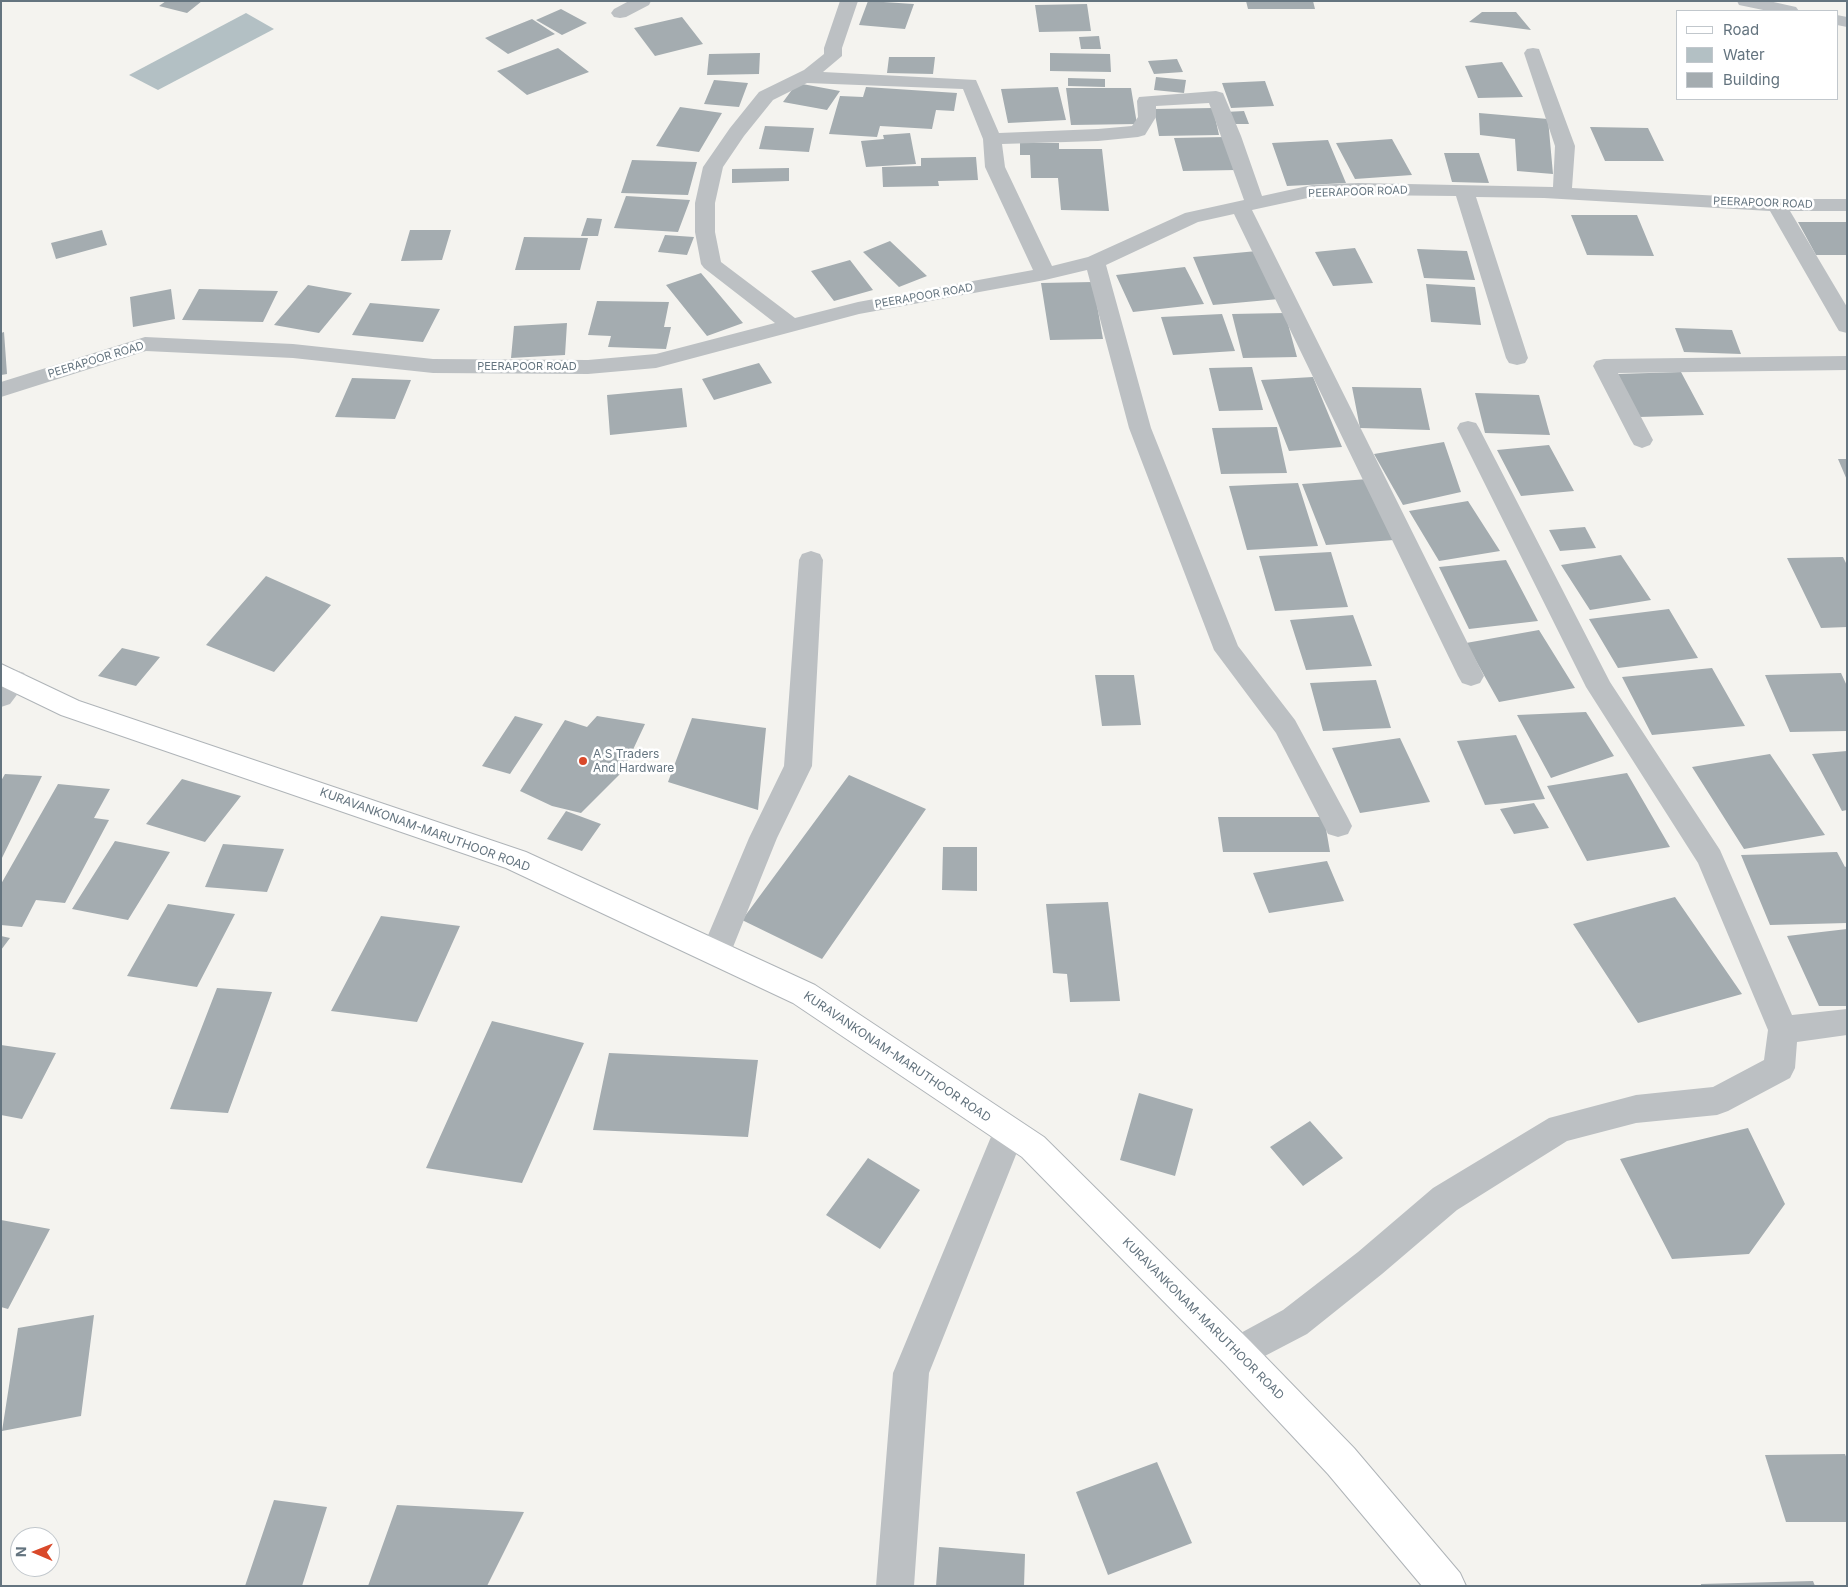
<!DOCTYPE html>
<html>
<head>
<meta charset="utf-8">
<style>
	body { margin:0 }
	#map { position:relative; width:1848px; height:1587px; overflow:hidden; background:#f4f3ef; font-family:Inter,sans-serif }
	canvas { display:block }
	.frame { position:absolute; inset:0; border:2px solid #64747f; pointer-events:none }
	.legend { position:absolute; left:1676px; top:10px; width:162px; height:90px; box-sizing:border-box; background:#fff; border:1px solid #c1c7cc; margin:0; padding:6px 9px; list-style:none; font-size:15px; color:#64747f }
	.legend li { display:flex; align-items:center; gap:10px; height:25px }
	.legend b { width:25px; border:1px solid #c1c7cc }
	.north { position:absolute; left:10px; top:1527px; width:50px; height:50px; box-sizing:border-box; background:#fff; border:1px solid #c1c7cc; border-radius:50%; rotate:271deg; font-size:14px; font-weight:700; line-height:20px; text-align:center; color:#64747f }
	.north::after { content:''; display:block; margin:auto; width:18px; height:22px; background:#d9492a; clip-path:polygon(50% 0,100% 100%,50% 72%,0 100%) }
</style>
</head>
<body>
<div id="map">
<canvas width="1848" height="1587"></canvas>
<div class="frame"></div>
<ul class="legend">
<li><b style="height:6px;background:#fff"></b>Road</li>
<li><b style="height:14px;background:#b3c0c4"></b>Water</li>
<li><b style="height:14px;background:#a4acb0"></b>Building</li>
</ul>
<div class="north">N</div>
</div>
<script>
const c = document.querySelector('canvas').getContext('2d');
c.lineJoin = 'round';
function fill(path, color) { c.fillStyle = color; c.fill(path, 'evenodd'); }
const shape = rows => new Path2D(rows.map(r => 'M' + r).join(''));
function strokePath(path, color, width, dash) { c.strokeStyle = color; c.lineWidth = width; c.lineCap = dash ? 'butt' : 'round'; c.setLineDash(dash || []); c.stroke(path); }
function drawText(font, color, halo, rows, align = 'center') {
  c.font = font + ' Inter,sans-serif'; c.lineWidth = 5; c.setLineDash([]); c.textBaseline = 'middle'; c.strokeStyle = halo; c.fillStyle = color; for (const [text, x, y, turn = 0] of rows) {
    c.save(); c.translate(x, y); c.rotate((+turn || 0) * Math.PI / 180); c.textAlign = isNaN(turn) ? turn : align; if (halo) c.strokeText(text, 0, 0); c.fillText(text, 0, 0); c.restore();
  }
}
const water = shape([
	[246,13,274,29,158,90,129,75]
]);
const building = shape([
	[166,1,202,1,187,13,159,6],
	[868,1,914,4,905,29,859,25],
	[1246,1,1313,1,1315,9,1248,9],
	[1087,4,1091,31,1039,32,1035,5],
	[561,9,587,23,562,35,536,20],
	[1482,12,1516,12,1531,30,1469,22],
	[682,17,703,44,655,56,634,28],
	[532,19,555,34,508,54,485,38],
	[1099,36,1101,49,1081,49,1079,37],
	[558,48,589,72,527,95,497,71],
	[760,53,759,74,707,75,709,54],
	[1050,53,1110,54,1111,72,1050,71],
	[889,57,935,57,933,74,887,73],
	[1177,59,1183,72,1154,74,1148,61],
	[1502,62,1523,97,1478,98,1465,66],
	[1156,77,1186,80,1184,93,1154,90],
	[1068,78,1105,79,1105,87,1068,86],
	[714,80,748,83,739,107,704,104],
	[1265,81,1274,106,1231,108,1222,83],
	[797,83,840,91,827,110,783,102],
	[866,87,957,93,954,111,936,110,932,129,880,126,877,137,829,134,840,96,863,97],
	[1058,87,1066,120,1008,123,1001,89],
	[1066,88,1131,88,1137,124,1071,125],
	[680,107,722,113,699,152,656,146],
	[1213,108,1219,135,1159,136,1154,109],
	[1244,111,1249,124,1230,124,1225,112],
	[1479,113,1548,119,1553,174,1517,171,1515,139,1480,135],
	[765,126,814,128,809,152,759,149],
	[1590,127,1648,128,1664,161,1605,161],
	[910,133,916,164,866,167,861,141,884,139,883,135],
	[1226,137,1236,170,1183,171,1174,138],
	[1392,139,1412,175,1355,179,1336,143],
	[1328,140,1346,183,1287,186,1272,143],
	[1020,143,1059,143,1059,149,1102,149,1109,211,1061,210,1058,178,1031,178,1030,155,1020,155],
	[1444,153,1479,153,1489,183,1452,182],
	[976,157,978,180,938,181,939,186,883,187,882,167,921,166,921,158],
	[632,160,697,162,688,195,621,193],
	[789,168,789,181,732,183,732,169],
	[626,196,690,200,678,232,614,228],
	[1571,215,1637,215,1654,256,1587,255],
	[587,218,602,219,598,236,581,236],
	[1798,222,1847,222,1847,255,1816,255],
	[102,230,107,245,56,259,51,243],
	[410,230,451,230,442,260,401,261],
	[665,235,694,237,687,255,658,252],
	[524,237,588,238,580,270,515,270],
	[890,241,927,276,899,287,863,252],
	[1355,248,1373,283,1333,286,1315,252],
	[1417,249,1467,251,1475,280,1424,278],
	[1257,251,1279,299,1213,305,1193,257],
	[850,260,873,290,834,301,811,271],
	[1185,267,1204,304,1133,312,1116,275],
	[701,273,743,323,707,336,666,285],
	[1093,282,1103,339,1050,340,1041,283],
	[1426,284,1475,287,1481,325,1431,322],
	[308,285,352,293,319,333,274,325],
	[171,289,175,319,133,327,130,297],
	[199,289,278,291,263,322,182,320],
	[597,301,669,302,664,327,671,327,666,349,608,347,611,336,588,335],
	[370,303,440,309,423,342,352,335],
	[1285,313,1297,357,1243,358,1232,314],
	[1222,314,1235,351,1173,355,1161,317],
	[567,323,565,355,511,358,514,326],
	[1675,328,1732,330,1741,354,1684,352],
	[4,332,7,374,1,375,1,333],
	[759,363,772,383,714,400,702,379],
	[1252,367,1263,410,1219,411,1209,368],
	[1681,372,1704,415,1639,417,1617,374],
	[1313,377,1342,447,1289,451,1261,380],
	[352,378,411,380,395,419,335,417],
	[1352,387,1421,388,1430,430,1360,428],
	[682,388,687,427,610,435,607,395],
	[1475,393,1539,395,1550,435,1485,433],
	[1277,427,1287,473,1221,474,1212,428],
	[1444,442,1461,492,1403,505,1374,454],
	[1549,445,1574,491,1521,496,1497,450],
	[1838,459,1847,459,1847,480],
	[1368,479,1394,540,1326,545,1302,484],
	[1298,483,1318,546,1247,550,1229,486],
	[1468,501,1500,551,1439,561,1409,511],
	[1585,527,1596,548,1560,551,1549,530],
	[1331,552,1348,607,1275,611,1259,556],
	[1621,555,1651,600,1590,610,1561,565],
	[1843,557,1847,565,1847,627,1821,628,1787,558],
	[1506,560,1538,621,1469,629,1439,567],
	[266,576,331,605,274,672,206,645],
	[1669,609,1698,658,1618,668,1589,619],
	[1353,615,1372,666,1306,670,1290,620],
	[1539,630,1575,688,1499,702,1466,643],
	[122,648,160,657,136,686,98,676],
	[1712,668,1745,726,1652,735,1622,677],
	[1841,673,1847,686,1847,731,1790,732,1765,675],
	[1095,675,1134,675,1141,725,1102,726],
	[1376,680,1391,728,1323,731,1310,683],
	[1586,712,1614,756,1551,778,1517,715],
	[515,716,543,724,510,774,482,766],
	[597,716,645,724,623,771,581,813,552,806,520,791,565,720,587,727],
	[692,718,766,728,758,810,668,782],
	[1516,735,1545,799,1485,805,1457,741],
	[1400,738,1430,802,1360,813,1332,748],
	[1847,751,1847,810,1842,811,1812,754],
	[1770,754,1825,835,1744,849,1692,767],
	[1627,773,1670,847,1587,861,1547,786],
	[5,774,42,776,1,860,1,781],
	[849,775,926,809,822,959,742,920],
	[182,779,241,796,205,842,146,824],
	[58,784,110,789,94,818,109,820,65,903,36,900,22,927,1,925,1,884],
	[1534,803,1549,828,1514,834,1500,809],
	[566,811,601,824,582,851,547,839],
	[1218,817,1324,817,1330,852,1223,852],
	[115,841,170,852,128,920,72,909],
	[223,844,284,849,267,892,205,887],
	[943,847,977,847,977,891,942,890],
	[1837,852,1845,867,1847,866,1847,923,1770,925,1741,855],
	[1327,861,1344,901,1269,913,1253,873],
	[1675,897,1742,994,1638,1023,1573,924],
	[1108,902,1120,1001,1070,1002,1067,974,1053,973,1046,904],
	[168,904,235,914,197,987,127,976],
	[381,916,460,926,417,1022,331,1011],
	[1847,929,1847,1006,1819,1006,1787,936],
	[1,936,10,938,1,950],
	[217,988,272,992,228,1113,170,1109],
	[492,1021,584,1043,522,1183,426,1168],
	[1,1045,56,1053,22,1119,1,1115],
	[609,1053,758,1060,748,1137,593,1130],
	[1139,1093,1193,1109,1175,1176,1120,1160],
	[1310,1121,1343,1158,1303,1186,1270,1147],
	[1748,1128,1785,1204,1749,1254,1672,1259,1620,1159],
	[868,1158,920,1190,880,1249,826,1215],
	[1,1220,50,1229,8,1309,1,1307],
	[94,1315,81,1416,2,1431,18,1328],
	[1845,1454,1847,1459,1847,1522,1786,1522,1765,1455],
	[1157,1462,1192,1543,1108,1575,1076,1492],
	[274,1500,327,1507,302,1586,245,1586],
	[397,1505,524,1512,487,1586,368,1586],
	[939,1547,1025,1554,1024,1586,936,1586],
	[1813,1581,1815,1586,1701,1586,1701,1584]
]);
const minor = shape([
	[629,1,651,1,649,5,626,17,620,18,614,17,611,13,614,9,629,1],
	[840,1,858,1,842,48,842,56,823,72,976,80,999,133,1098,129,1132,126,1138,117,1137,101,1139,97,1216,91,1223,93,1241,136,1262,196,1312,185,1358,183,1553,187,1555,146,1524,53,1527,49,1533,48,1539,49,1575,146,1572,188,1777,199,1847,199,1847,211,1790,211,1847,307,1847,333,1839,331,1836,326,1770,211,1544,198,1476,197,1528,358,1525,363,1517,365,1509,363,1506,358,1456,196,1358,195,1312,197,1252,210,1484,676,1480,683,1471,686,1462,683,1458,676,1234,214,1198,222,1106,265,1151,428,1238,646,1295,720,1348,818,1352,826,1348,834,1338,837,1328,834,1276,733,1214,650,1129,428,1087,270,1045,280,859,314,656,368,588,374,433,373,293,358,146,351,1,397,1,382,145,337,293,344,433,359,588,360,656,354,775,323,704,268,701,264,695,232,695,203,703,167,730,128,759,92,804,70,824,54,824,48,840,1],
	[807,83,963,89,983,139,985,167,1033,270,858,302,795,318,721,262,715,232,715,203,723,167,744,136,773,100,807,83],
	[1209,103,1244,200,1185,213,1088,257,1052,266,1005,167,1002,144,1098,141,1138,137,1145,135,1156,117,1156,106,1209,103],
	[1737,1,1769,1,1796,7,1799,11,1768,11,1739,5,1737,1],
	[1837,15,1847,17,1847,27,1837,25,1837,15],
	[1847,356,1847,370,1618,373,1653,440,1650,445,1642,448,1634,445,1631,440,1593,366,1596,361,1604,359,1847,356],
	[1468,421,1476,423,1479,428,1610,682,1720,850,1792,1015,1847,1009,1847,1035,1797,1042,1795,1068,1790,1078,1728,1111,1717,1115,1636,1123,1567,1141,1457,1210,1382,1274,1307,1334,1238,1370,1226,1365,1221,1353,1226,1341,1283,1310,1358,1252,1433,1188,1549,1118,1636,1095,1713,1087,1764,1060,1768,1030,1698,863,1586,687,1457,428,1460,423,1468,421],
	[811,551,820,554,823,560,812,766,777,838,731,952,726,961,716,965,706,961,701,952,749,838,784,766,799,560,802,554,811,551],
	[15,670,24,673,28,680,10,704,1,707,1,679,6,673,15,670],
	[1009,1117,1020,1122,1025,1132,929,1373,914,1586,876,1586,893,1373,993,1132,998,1122,1009,1117]
]);
const secondary = shape([
	[1,664,79,701,526,852,815,985,1044,1137,1250,1341,1354,1448,1460,1573,1466,1586,1422,1586,1328,1474,1226,1365,1022,1157,793,1003,506,868,61,715,1,686,1,664]
]);
const markers = [
	[583,761,5,"#d9492a"]
];
const farStreetnames = [
	["PEERAPOOR ROAD",1358,192,-2],
	["PEERAPOOR ROAD",1763,203,2],
	["PEERAPOOR ROAD",924,296,-10],
	["PEERAPOOR ROAD",96,360,-17],
	["PEERAPOOR ROAD",527,367]
];
const poiNames = [
	["A S Traders",593,754],
	["And Hardware",593,768]
];
const streetNames = [
	["KURAVANKONAM-MARUTHOOR ROAD",425,830,20],
	["KURAVANKONAM-MARUTHOOR ROAD",897,1057,34],
	["KURAVANKONAM-MARUTHOOR ROAD",1203,1319,45]
];
fill(water, '#b3c0c4');
fill(building, '#a4acb0');
strokePath(secondary, '#afb4b8', 2);
fill(minor, '#bcc0c3');
fill(secondary, '#fff');
for (const [x, y, r, color] of markers) { const dot = new Path2D(); dot.arc(x, y, r, 0, 2 * Math.PI); c.fillStyle = color; c.fill(dot); strokePath(dot, '#fff', 2); }
drawText('11px', '#64747f', '#fff', farStreetnames);
drawText('12px', '#64747f', '#fff', poiNames, 'left');
drawText('12px', '#64747f', '#fff', streetNames);
</script>
</body>
</html>
